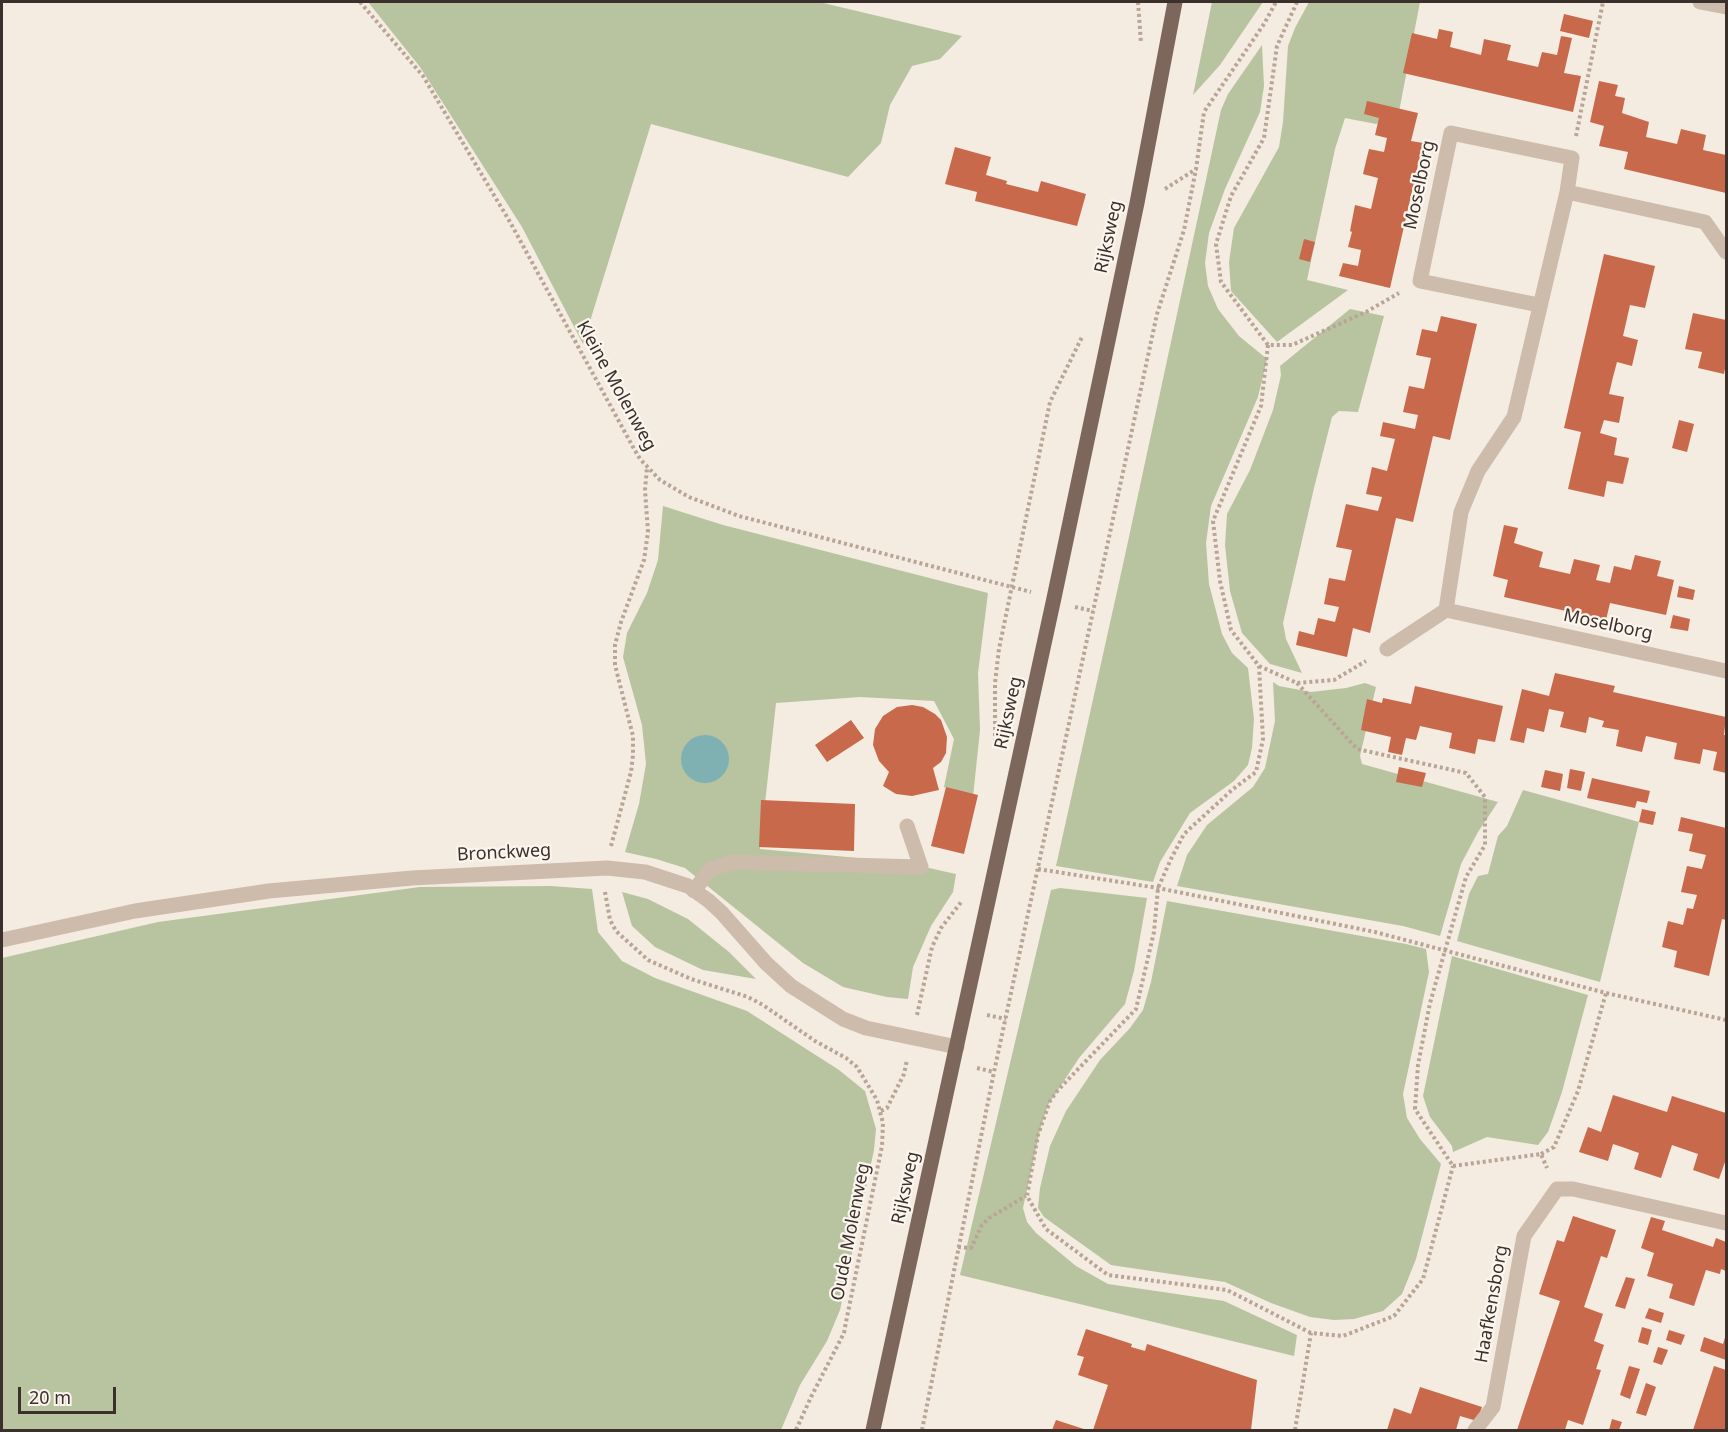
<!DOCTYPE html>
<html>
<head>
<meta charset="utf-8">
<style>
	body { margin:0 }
	#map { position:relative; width:1728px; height:1432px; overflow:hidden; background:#f4ebe1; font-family:"Noto Sans",sans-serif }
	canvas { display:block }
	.frame { position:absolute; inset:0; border:3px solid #3b302b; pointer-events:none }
	.scale { position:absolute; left:18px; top:1387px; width:98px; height:27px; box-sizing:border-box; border:3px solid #3b302b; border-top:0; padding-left:8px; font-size:18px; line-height:21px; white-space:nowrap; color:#3b302b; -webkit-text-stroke:4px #fbf5ee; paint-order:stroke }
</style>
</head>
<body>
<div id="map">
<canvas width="1728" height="1432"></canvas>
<div class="frame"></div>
<div class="scale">20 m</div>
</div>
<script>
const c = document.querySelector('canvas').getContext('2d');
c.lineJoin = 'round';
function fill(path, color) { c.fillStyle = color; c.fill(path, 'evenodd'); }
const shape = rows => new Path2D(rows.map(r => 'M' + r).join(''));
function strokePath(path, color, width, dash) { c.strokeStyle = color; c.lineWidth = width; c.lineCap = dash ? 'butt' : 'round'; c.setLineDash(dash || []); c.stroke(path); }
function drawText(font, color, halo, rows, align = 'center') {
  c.font = font + ' "Noto Sans",sans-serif'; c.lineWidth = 4.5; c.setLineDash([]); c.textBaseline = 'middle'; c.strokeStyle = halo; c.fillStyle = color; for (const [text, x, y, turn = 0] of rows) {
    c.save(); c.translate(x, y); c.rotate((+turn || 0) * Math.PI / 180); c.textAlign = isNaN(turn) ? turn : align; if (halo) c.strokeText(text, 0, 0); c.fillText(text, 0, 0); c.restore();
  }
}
const green = shape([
	[368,2,819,2,962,36,940,59,912,66,890,105,881,143,848,177,651,124,583,344,522,227,420,67],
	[1212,2,1263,2,1220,65,1193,95],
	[1309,2,1420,2,1398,117,1376,124,1345,118,1335,149,1307,280,1348,290,1277,342,1231,291,1229,262,1234,228,1279,147,1283,122,1288,46,1295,28],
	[1262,45,1264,86,1260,112,1225,189,1209,233,1205,263,1208,286,1218,309,1239,336,1267,359,1258,397,1211,506,1206,543,1209,584,1222,634,1232,653,1248,668,1254,719,1252,748,1248,765,1234,781,1190,813,1160,862,1153,882,1056,866,1124,560,1221,110,1228,94],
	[1350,309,1384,316,1358,412,1339,411,1332,417,1314,488,1283,623,1286,639,1302,673,1270,664,1242,633,1230,591,1225,545,1227,514,1250,470,1273,410,1281,375,1280,366],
	[663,506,723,525,988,593,978,673,980,730,973,797,944,787,954,739,934,701,860,697,776,703,760,849,902,862,956,874,953,892,931,926,913,967,908,999,887,997,843,987,803,963,685,868,656,859,625,852,639,804,646,764,642,725,623,657,627,633,647,593,658,560],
	[1273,682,1279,686,1311,692,1346,688,1365,683,1376,687,1360,756,1362,764,1498,802,1478,832,1461,864,1440,936,1403,926,1177,886,1187,855,1207,825,1253,787,1265,768,1275,721],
	[1523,790,1639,822,1600,982,1457,941,1469,894,1478,876,1488,874,1498,836,1507,826],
	[551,886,592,889,598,932,622,961,655,978,747,1011,839,1070,865,1091,876,1129,874,1150,840,1310,827,1341,800,1385,781,1430,2,1430,2,958,158,922,420,887],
	[1060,888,1147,898,1134,971,1125,1004,1079,1058,1048,1105,1040,1130,1023,1208,1027,1222,1036,1233,1076,1266,1108,1284,1224,1301,1297,1335,1294,1356,960,1275,1051,890],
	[622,892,648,899,688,919,729,952,756,979,703,970,655,947,632,926],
	[1167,901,1406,944,1426,949,1429,972,1403,1094,1407,1118,1420,1139,1441,1164,1416,1259,1402,1294,1383,1311,1354,1319,1334,1320,1310,1317,1271,1303,1225,1282,1111,1265,1044,1217,1038,1208,1040,1188,1050,1146,1066,1111,1100,1060,1130,1028,1143,1010,1151,982],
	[1452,956,1588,995,1562,1092,1548,1132,1538,1145,1487,1137,1453,1152,1452,1146,1430,1117,1423,1096]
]);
const water = shape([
	'681 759a24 24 0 1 1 48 0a24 24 0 1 1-48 0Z'
]);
const building = shape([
	[1564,14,1593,21,1589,38,1560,31],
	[1439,29,1453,32,1450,47,1481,55,1484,39,1511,45,1507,60,1538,67,1542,52,1557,55,1561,36,1572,38,1564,73,1581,76,1573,112,1403,73,1412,33,1437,39],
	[1599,81,1618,85,1615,96,1625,98,1622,113,1649,122,1646,137,1677,144,1681,129,1706,135,1703,150,1726,155,1726,193,1624,169,1628,152,1599,146,1604,126,1590,122],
	[1367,101,1418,113,1411,141,1423,143,1390,288,1339,276,1343,263,1358,266,1361,250,1348,247,1352,232,1350,231,1355,205,1371,209,1378,178,1363,174,1366,161,1369,149,1384,152,1387,138,1375,135,1379,118,1364,114],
	[955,147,991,157,986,175,1007,181,1006,184,1038,192,1041,181,1086,194,1077,226,975,201,977,192,945,184],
	[1304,239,1315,242,1310,262,1299,259],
	[1604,254,1655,266,1645,308,1630,305,1623,336,1638,340,1632,366,1617,362,1613,377,1609,394,1624,397,1619,423,1604,420,1600,433,1617,438,1614,455,1629,458,1623,484,1607,481,1604,497,1568,489,1581,432,1564,428],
	[1693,313,1726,320,1726,363,1724,374,1698,368,1702,352,1685,349],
	[1441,316,1477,324,1450,440,1433,436,1413,522,1396,518,1370,633,1353,628,1347,657,1296,645,1299,631,1314,635,1318,618,1335,622,1339,607,1324,604,1329,578,1345,581,1352,550,1336,547,1346,504,1378,511,1382,497,1366,494,1372,467,1387,471,1395,439,1380,436,1383,422,1415,429,1418,415,1403,412,1409,386,1424,389,1431,358,1416,355,1422,329,1437,332],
	[1679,420,1694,424,1687,452,1672,448],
	[1504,525,1518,528,1514,543,1543,552,1539,567,1570,574,1574,559,1600,565,1596,580,1610,583,1614,566,1631,570,1635,555,1661,561,1657,576,1674,580,1666,615,1610,603,1606,620,1504,597,1508,580,1493,576],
	[1679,586,1695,590,1693,600,1677,597],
	[1673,615,1690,619,1688,631,1670,628],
	[1555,673,1615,686,1613,692,1726,717,1724,735,1726,735,1726,773,1713,770,1717,752,1703,749,1700,764,1674,759,1677,743,1646,736,1642,752,1616,746,1619,730,1602,727,1604,721,1589,717,1586,733,1560,727,1564,712,1549,709,1544,732,1527,728,1524,743,1510,740,1522,689,1549,696],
	[1415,686,1503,706,1495,742,1478,739,1475,754,1449,748,1452,733,1420,726,1416,740,1406,738,1402,755,1388,752,1391,737,1361,730,1367,699,1382,703,1383,698,1411,704],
	[912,705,923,707,935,714,941,720,947,737,946,753,941,762,933,768,939,790,912,796,896,794,883,786,889,772,879,761,873,745,875,729,883,716,897,707],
	[851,720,864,738,827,762,815,745],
	[1399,767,1426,773,1422,787,1396,782],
	[1570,769,1585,772,1581,791,1567,788],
	[1545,770,1563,774,1560,791,1541,787],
	[1592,778,1650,791,1647,803,1637,801,1635,808,1587,798],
	[946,787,978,795,964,854,931,846],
	[761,800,855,804,854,851,759,847],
	[1642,809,1656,812,1653,825,1639,822],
	[1681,817,1726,828,1725,857,1726,857,1726,920,1722,919,1709,976,1674,967,1677,951,1662,947,1668,921,1683,925,1687,908,1693,909,1697,895,1681,892,1687,866,1702,869,1706,855,1689,851,1693,834,1678,831],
	[1613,1095,1667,1112,1672,1096,1726,1113,1726,1163,1725,1162,1719,1179,1693,1170,1698,1154,1672,1145,1661,1178,1634,1169,1639,1153,1625,1148,1613,1144,1608,1161,1579,1152,1588,1127,1601,1132],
	[1573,1216,1616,1230,1607,1258,1601,1256,1584,1307,1603,1314,1594,1341,1604,1345,1596,1369,1601,1370,1583,1425,1568,1420,1565,1430,1517,1430,1560,1301,1539,1294,1557,1240,1564,1242],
	[1651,1217,1665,1221,1662,1230,1713,1247,1716,1238,1726,1242,1726,1271,1721,1269,1720,1274,1706,1270,1694,1306,1669,1298,1673,1284,1647,1276,1654,1253,1641,1248],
	[1626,1277,1635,1279,1625,1309,1615,1306],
	[1649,1308,1664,1313,1661,1323,1645,1318],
	[1642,1327,1652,1330,1648,1345,1638,1342],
	[1086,1329,1132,1344,1131,1347,1145,1351,1147,1344,1257,1380,1251,1430,1093,1430,1108,1385,1078,1375,1084,1357,1077,1355],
	[1669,1330,1685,1335,1681,1345,1666,1340],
	[1726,1334,1726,1360,1700,1351,1704,1337,1723,1344],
	[1658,1347,1668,1350,1662,1365,1653,1362],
	[1629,1366,1640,1369,1630,1399,1620,1395],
	[1714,1366,1726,1370,1726,1430,1693,1430],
	[1646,1383,1656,1387,1646,1416,1636,1413],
	[1420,1387,1482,1407,1477,1421,1460,1416,1456,1430,1387,1430,1394,1408,1411,1414],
	[1612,1419,1622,1422,1619,1430,1609,1430],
	[1056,1420,1087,1430,1052,1430]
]);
const path = shape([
	[360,2,423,76,510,222,633,447,640,459,660,480,689,497,739,516,1031,592],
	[1138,2,1141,43],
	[1297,2,1277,46,1264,138,1231,196,1216,244,1221,282,1268,345,1292,345,1366,312,1399,293],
	[1576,136,1603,2],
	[1165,189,1196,169],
	[1268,345,1261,406,1213,521,1220,581,1231,630,1259,666,1263,739,1256,772,1233,789,1184,834,1171,859,1158,888,1154,932,1136,1009,1058,1090,1050,1101,1038,1135,1027,1196,1046,1229,1108,1275,1227,1290,1311,1333,1343,1336,1394,1316,1423,1279,1453,1166],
	[1075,607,1093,611],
	[1259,666,1297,683,1334,680,1366,661],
	[1297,683,1357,749,1466,773,1485,797,1485,845,1466,877,1430,1003,1418,1065,1415,1109,1453,1166],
	[995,742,995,683,999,649,1050,402,1082,337],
	[611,846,631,772,633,755,633,736,615,665,615,645,621,622,644,560,648,532,645,490,647,468],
	[1038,869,1158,888,1375,932,1606,993,1726,1020],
	[605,892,610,920,616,931,648,960,691,979,748,997,763,1005,815,1041,846,1058,857,1067,877,1100,883,1123,882,1146,846,1322,844,1333,811,1397,796,1430],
	[917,1015,932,947,941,928,962,901],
	[987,1015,1006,1019],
	[977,1068,994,1072],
	[881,1111,887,1108,904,1074,907,1060],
	[1541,1154,1554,1147,1578,1091,1606,993],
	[1453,1166,1541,1154,1547,1168],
	[958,1247,971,1248,982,1225,989,1218,1026,1196],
	[922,1430,994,1072,1157,314,1184,230,1196,169,1204,112,1264,24,1276,2],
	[1295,1430,1311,1333]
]);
const minor = shape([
	[1700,2,1726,7],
	[1567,192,1705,222,1726,252],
	[1446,610,1461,512,1478,471,1514,417,1567,192,1572,158,1451,133,1420,281,1539,305],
	[1387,649,1446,610,1726,671],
	[694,891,710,869,733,862,921,867,907,826],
	[2,940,135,911,269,891,412,878,607,868,645,872,688,886,709,901,722,913,766,963,791,986,843,1019,866,1028,957,1047],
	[1475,1430,1493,1407,1524,1236,1557,1189,1573,1189,1726,1223]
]);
const major = shape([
	[873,1430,1054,598,1137,203,1175,2]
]);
const streetNames = [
	["Moselborg",1420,185,-78],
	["Rijksweg",1109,237,-78],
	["Kleine Molenweg",616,386,61],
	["Moselborg",1608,625,12],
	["Rijksweg",1009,713,-78],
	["Bronckweg",504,853,-3],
	["Rijksweg",906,1188,-78],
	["Oude Molenweg",851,1232,-79],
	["Haafkensborg",1492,1304,-80]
];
fill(green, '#b8c4a0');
fill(water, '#7fb0b2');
fill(building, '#c8694b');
strokePath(path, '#b9a596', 4, [3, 3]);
strokePath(minor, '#cdbbac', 15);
strokePath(major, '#7d675c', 15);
drawText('18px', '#3b302b', '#fbf5ee', streetNames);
</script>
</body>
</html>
